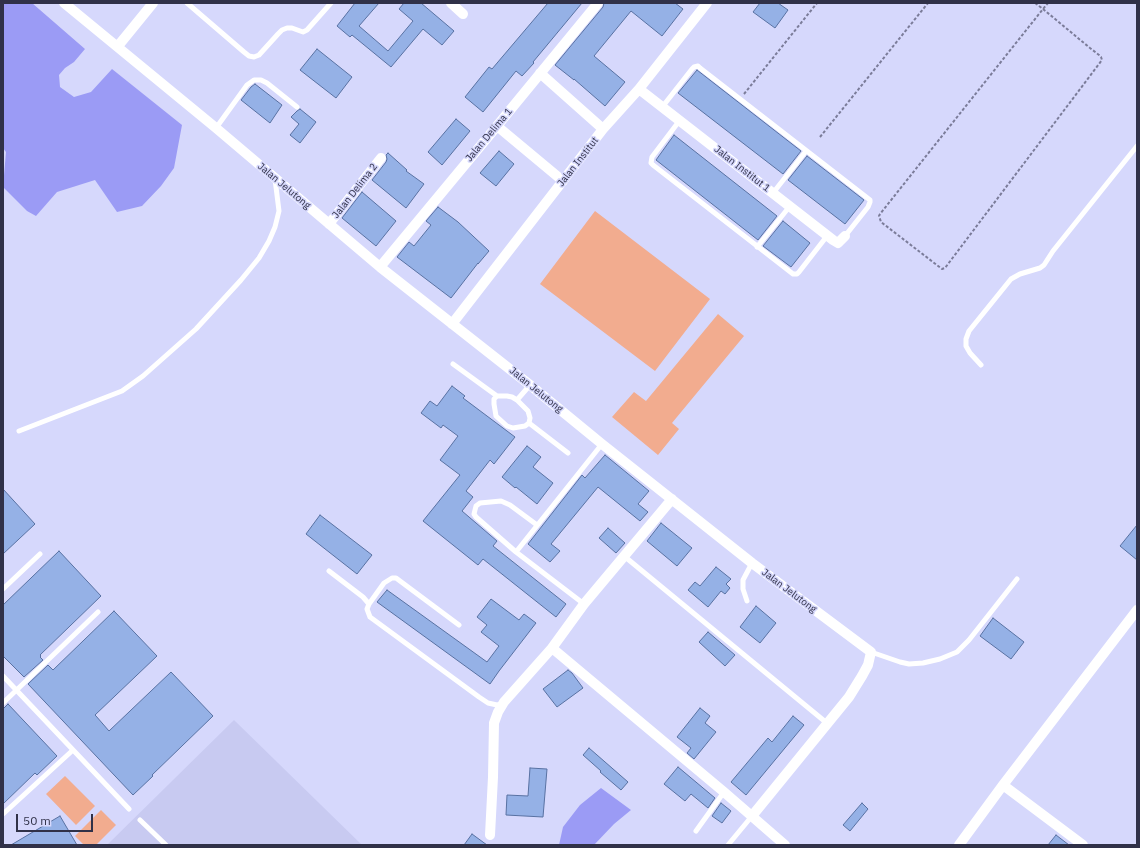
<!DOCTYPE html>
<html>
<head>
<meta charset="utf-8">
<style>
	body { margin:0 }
	#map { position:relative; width:1140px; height:848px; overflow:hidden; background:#d6d8fc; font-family:"IBM Plex Sans",sans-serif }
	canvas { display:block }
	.frame { position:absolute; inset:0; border:4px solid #303148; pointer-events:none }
	.scale { position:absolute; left:16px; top:814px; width:77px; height:18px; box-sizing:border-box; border:2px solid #303148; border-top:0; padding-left:5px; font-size:12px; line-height:14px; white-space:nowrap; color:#303148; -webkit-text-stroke:3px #d6d8fc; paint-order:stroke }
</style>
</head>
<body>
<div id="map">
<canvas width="1140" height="848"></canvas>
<div class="frame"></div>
<div class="scale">50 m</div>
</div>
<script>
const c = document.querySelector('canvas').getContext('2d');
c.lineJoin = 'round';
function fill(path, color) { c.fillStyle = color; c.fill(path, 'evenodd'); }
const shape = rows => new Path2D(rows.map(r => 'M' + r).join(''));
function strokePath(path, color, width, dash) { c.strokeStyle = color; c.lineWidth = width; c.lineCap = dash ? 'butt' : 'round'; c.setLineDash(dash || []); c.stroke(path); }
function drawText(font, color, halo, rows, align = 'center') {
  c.font = font + ' "IBM Plex Sans",sans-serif'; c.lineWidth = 3; c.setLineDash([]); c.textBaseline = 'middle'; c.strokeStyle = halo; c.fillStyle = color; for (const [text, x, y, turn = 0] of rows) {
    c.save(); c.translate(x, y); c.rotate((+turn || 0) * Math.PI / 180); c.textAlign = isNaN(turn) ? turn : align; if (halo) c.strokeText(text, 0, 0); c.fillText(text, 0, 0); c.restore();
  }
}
const built = shape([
	[234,720,362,845,107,845]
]);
const green = shape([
	[595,211,710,299,655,371,540,284],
	[718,314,744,336,672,423,679,429,658,455,612,417,634,392,646,401],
	[65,776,95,806,76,825,46,794],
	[101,810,116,825,96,845,84,845,75,836]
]);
const water = shape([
	[3,3,32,3,85,49,74,62,65,68,59,75,60,87,74,97,91,92,112,69,182,125,174,168,161,186,142,206,117,212,95,180,57,192,36,216,27,211,3,187,6,152,3,148],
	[601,788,631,810,614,824,594,845,559,845,563,827,580,805]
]);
const building = shape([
	[355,3,379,3,359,26,388,51,413,21,399,9,404,3,421,3,454,31,442,45,423,29,391,67,352,35,350,37,337,26,355,3],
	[548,3,582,3,533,62,534,63,522,76,516,71,483,112,465,97,489,67,492,69,548,3],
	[604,3,675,3,683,9,662,36,631,11,594,56,625,82,605,106,574,79,574,80,555,65,603,7,604,3],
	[760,3,778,3,788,10,775,28,753,12,760,3],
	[317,49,352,77,336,98,300,70,317,49],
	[697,70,801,151,783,174,678,93,697,70],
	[255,84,282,105,270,123,241,100,251,87,255,84],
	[300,109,316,122,300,143,290,135,299,124,291,117,297,111,300,109],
	[456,119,470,131,442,165,428,152,456,119],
	[674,135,777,216,758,240,656,160,674,135],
	[499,151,514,164,496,186,480,173,499,151],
	[388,153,407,170,406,171,424,184,406,208,372,180,386,162,387,159,386,155,388,153],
	[807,156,864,200,845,224,788,180,807,156],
	[362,192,396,221,376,246,342,218,362,192],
	[438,207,458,222,489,251,478,264,478,263,451,298,397,257,409,242,414,246,431,225,426,221,438,207],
	[783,221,810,243,791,267,763,246,783,221],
	[452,386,465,396,463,398,515,437,494,464,490,460,466,491,473,497,462,511,497,541,493,546,566,604,556,617,483,559,478,565,423,521,460,475,440,460,458,436,443,425,441,428,421,413,430,401,437,406,452,386],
	[527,446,541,457,533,467,553,483,537,504,516,487,515,488,502,477,527,446],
	[605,455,649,491,638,504,648,512,640,521,598,487,551,544,560,551,550,562,528,544,582,475,585,478,605,455],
	[3,489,35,524,3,554,3,489],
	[320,515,372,555,357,574,306,534,320,515],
	[661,523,692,548,677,566,647,541,661,523],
	[1137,525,1137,560,1120,546,1137,525],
	[608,528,625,543,616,553,599,538,608,528],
	[59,551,101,596,40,655,41,656,40,657,43,660,24,677,3,656,3,605,59,551],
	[716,567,731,579,726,584,730,588,725,594,721,591,708,607,688,590,695,582,700,586,716,567],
	[387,590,487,662,499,646,481,632,487,625,477,617,491,599,519,620,524,614,536,623,499,671,490,684,377,602,387,590],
	[756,606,776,623,760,643,740,627,756,606],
	[114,611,157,656,95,715,96,716,109,731,171,672,213,716,152,775,153,776,133,795,28,684,48,665,53,670,114,611],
	[993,618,1024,642,1011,659,980,636,993,618],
	[708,632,735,655,725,666,699,642,708,632],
	[568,670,572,673,583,688,557,707,543,689,568,670],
	[8,704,57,756,37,775,35,773,3,804,3,709,8,704],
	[700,708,710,716,705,723,716,732,694,759,687,753,691,748,677,737,700,708],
	[793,716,804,725,746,795,731,782,768,738,772,742,793,716],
	[589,748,628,782,621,790,600,772,601,771,583,755,589,748],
	[678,767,715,798,708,808,691,794,685,801,664,784,678,767],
	[530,768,547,769,543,817,506,815,507,795,528,796,530,768],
	[721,803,731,811,722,823,712,816,721,803],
	[862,803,868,809,850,831,843,825,862,803],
	[60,816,77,845,11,845,60,816],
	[472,834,487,845,464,845,472,834],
	[1056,835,1069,845,1048,845,1056,835]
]);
const path = shape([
	[1035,3,1043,9,1090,48,1099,55,1101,57,1102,60,945,268,942,269,881,222,879,216,880,214,1043,9,1048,3],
	[744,94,817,3],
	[820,137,928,3]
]);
const lane = shape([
	[187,3,244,52,249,56,254,57,259,55,278,34,282,30,287,28,292,28,303,32,307,30,331,3],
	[663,106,692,69,694,67,698,66,700,68,870,200,870,202,868,207,845,236],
	[680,120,652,157,651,163,653,165,793,274,797,274,799,272,827,236],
	[216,128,247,85,254,80,261,80,267,83,297,107],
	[773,193,806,151],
	[757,247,790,206],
	[453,364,497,396,507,396,512,397,517,400,528,411,530,418,529,423,568,453],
	[981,365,970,353,966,346,966,339,969,331,1011,279,1020,274,1040,268,1044,265,1053,251,1137,146],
	[497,396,494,399,494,404,496,416,507,426,513,428,525,426,529,423],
	[517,400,530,385],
	[19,431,122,391,143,376,196,329,241,280,259,258,269,241,275,227,279,211,275,179],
	[537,525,510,505,501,501,480,503,476,506,474,514,476,517,516,552,584,604],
	[516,552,602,444],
	[624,556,828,724],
	[329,571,363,597,369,604],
	[3,589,40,554],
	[747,601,743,589,743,580,752,563],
	[459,625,396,578,392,578,384,583,369,604,367,609,370,617,479,697,488,703,497,705,502,704],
	[871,652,900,662,909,664,923,663,940,659,957,652,969,640,1017,579],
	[3,676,129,809],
	[3,703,98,612],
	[3,814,73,750],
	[140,820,166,845],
	[696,831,724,792],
	[728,845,752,816]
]);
const street = shape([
	[64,3,216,128,380,267,530,385,602,444,752,563,871,652,868,665,862,676,849,697,752,816],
	[451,3,463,14],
	[118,46,153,3],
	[540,73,603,129],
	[639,89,833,240,838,243,845,236],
	[497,126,563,181],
	[329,224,381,158],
	[380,267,497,126,598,3],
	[452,324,603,129,639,89,707,3],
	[552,648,724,792,785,845],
	[1003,785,1083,845],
	[490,835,493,777,494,723,498,712,504,702,552,648,584,604,672,499],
	[959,845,1003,785,1137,610]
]);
const streetNames = [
	["Jalan Delima 1",489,135,-50],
	["Jalan Institut",578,162,-52],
	["Jalan Institut 1",742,169,38],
	["Jalan Jelutong",284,186,40],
	["Jalan Delima 2",355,191,-52],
	["Jalan Jelutong",536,390,39],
	["Jalan Jelutong",789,591,37]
];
fill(built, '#c8caf1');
fill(green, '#f2ac8f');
fill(water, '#9b9bf5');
fill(building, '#95b1e6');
strokePath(building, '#5871a2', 1);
strokePath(path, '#7b7c99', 2, [3, 2]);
strokePath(lane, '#fff', 5);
strokePath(street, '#fff', 10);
drawText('10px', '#303148', '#d6d8fc', streetNames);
</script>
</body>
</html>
